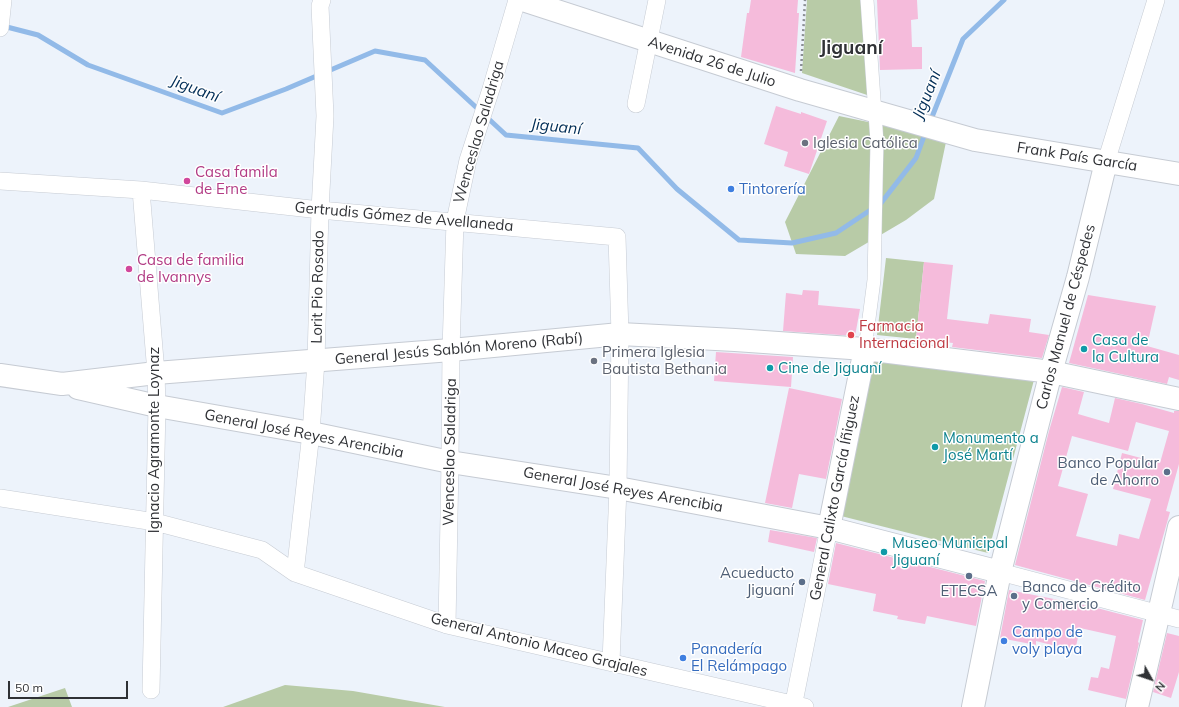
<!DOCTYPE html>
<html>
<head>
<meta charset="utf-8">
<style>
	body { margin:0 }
	#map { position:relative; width:1179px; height:707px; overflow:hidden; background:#edf3fb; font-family:Mulish,sans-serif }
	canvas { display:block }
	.north { position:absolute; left:1131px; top:659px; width:40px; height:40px; -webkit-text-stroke:3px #fff; paint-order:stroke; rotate:130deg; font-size:11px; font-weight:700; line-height:16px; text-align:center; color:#2f3135 }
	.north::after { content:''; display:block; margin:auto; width:14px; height:18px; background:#2f3135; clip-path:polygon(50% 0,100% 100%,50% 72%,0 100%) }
	.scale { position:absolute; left:8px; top:681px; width:120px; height:18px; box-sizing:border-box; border:2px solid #2f3135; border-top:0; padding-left:5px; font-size:12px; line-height:14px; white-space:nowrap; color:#2f3135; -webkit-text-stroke:3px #fff; paint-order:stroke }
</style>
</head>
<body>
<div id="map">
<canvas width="1179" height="707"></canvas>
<div class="north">N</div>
<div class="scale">50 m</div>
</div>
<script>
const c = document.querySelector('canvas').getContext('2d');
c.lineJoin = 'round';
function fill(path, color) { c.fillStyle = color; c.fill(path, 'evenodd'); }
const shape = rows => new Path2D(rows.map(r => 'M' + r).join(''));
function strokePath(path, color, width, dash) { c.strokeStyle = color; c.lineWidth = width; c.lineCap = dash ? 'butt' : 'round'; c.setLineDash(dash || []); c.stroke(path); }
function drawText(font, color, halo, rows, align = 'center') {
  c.font = font + ' Mulish,sans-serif'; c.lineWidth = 3; c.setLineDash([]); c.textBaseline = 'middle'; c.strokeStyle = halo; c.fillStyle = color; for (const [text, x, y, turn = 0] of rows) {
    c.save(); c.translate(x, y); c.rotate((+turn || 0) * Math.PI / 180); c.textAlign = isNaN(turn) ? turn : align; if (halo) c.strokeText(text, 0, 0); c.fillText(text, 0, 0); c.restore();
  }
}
const green = shape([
	[807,0,863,0,873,97,802,73],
	[839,116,907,130,946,142,934,199,906,220,845,256,796,254,785,222],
	[886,258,924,262,916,339,877,335],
	[874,357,1034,380,988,553,841,516],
	[285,685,353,691,445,707,223,707],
	[65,688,72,707,8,707]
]);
const stream = shape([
	[3,26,38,35,88,65,222,113,286,89,375,51,425,60,506,135,638,148,677,189,739,240,792,243,836,233,881,203,916,158,926,131],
	[930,122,963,39,1004,0]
]);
const building = shape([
	[751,0,798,0,797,13,799,13,795,73,741,57,747,13,749,13],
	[877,0,917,0,918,19,911,20,912,47,922,47,922,69,880,70],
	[776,106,801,114,801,112,827,121,809,174,784,166,788,152,764,144],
	[924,262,953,265,947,319,988,324,990,314,1031,319,1029,332,1049,335,1042,358,952,347,953,343,916,339],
	[803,290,819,291,818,305,860,309,855,336,783,331,786,293,802,295],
	[1088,295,1156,306,1147,346,1179,355,1179,380,1169,377,1167,384,1069,363],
	[716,352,793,357,791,387,714,381],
	[1062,387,1084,392,1078,414,1109,423,1115,398,1142,404,1174,413,1174,411,1179,411,1179,464,1166,511,1170,512,1145,600,1015,565,1049,431],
	[1136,422,1169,431,1160,463,1122,453,1113,489,1151,499,1139,539,1119,534,1117,546,1076,536,1088,494,1058,486,1072,436,1128,451],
	[789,388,842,399,826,479,799,474,792,508,765,503],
	[770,530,817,538,814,552,768,542],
	[836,543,985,581,976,626,927,616,925,624,897,619,898,616,873,611,876,594,828,584],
	[1009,590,1089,606,1143,620,1138,642,1139,643,1126,699,1088,690,1091,677,1098,678,1101,667,1109,669,1116,636,1080,628,1075,651,1036,641,1036,645,1000,638],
	[1167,633,1179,636,1179,672,1171,698,1153,692]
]);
const path = shape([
	[801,71,805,0]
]);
const pedestrian = shape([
	[865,349,874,280,877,142,867,0]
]);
const minor = shape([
	[0,28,3,0],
	[636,104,657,0],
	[1106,162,1156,0],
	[0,181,141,190,320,210,617,237,620,334,618,488,611,662],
	[141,190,156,373,157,406,151,690],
	[0,498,155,522,262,550,295,573,447,625,805,707],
	[1000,572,1179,619],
	[295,573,311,433,316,361,320,210,325,116,320,6,322,0],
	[447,625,450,462,451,350,455,221,468,160,491,89,517,0],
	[793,707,829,528]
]);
const tertiary = shape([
	[523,0,800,90,975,140,1179,174],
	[0,375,62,384,156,373,451,350,620,334,735,340,865,349,1051,372,1179,399],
	[78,388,157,406,311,433,450,462,618,488,829,528,1000,572],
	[829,528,865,349],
	[973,707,1000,572,1051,372,1078,277,1106,162]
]);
const secondary = shape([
	[1137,707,1179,527]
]);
const markers = [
	[805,143,4,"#6b7280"],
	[187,181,4,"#d1479c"],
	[731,189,4,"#3f7fe0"],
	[129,269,4,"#d1479c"],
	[851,335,4,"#e0444e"],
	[1084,349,4,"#0f9aa8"],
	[594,361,4,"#6b7280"],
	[770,368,4,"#0f9aa8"],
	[935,447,4,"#0f9aa8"],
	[1167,472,4,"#5c6f8a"],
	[884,552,4,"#0f9aa8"],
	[969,576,4,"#5c6f8a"],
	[802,582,4,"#5c6f8a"],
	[1014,596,4,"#5c6f8a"],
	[1004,641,4,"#3f7fe0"],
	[683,658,4,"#3f7fe0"]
];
const streetNames = [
	["Avenida 26 de Julio",712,62,18],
	["Wenceslao Saladriga",479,132,-74],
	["Frank País García",1077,157,9],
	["Gertrudis Gómez de Avellaneda",404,217,5],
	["Lorit Pio Rosado",318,287,-89],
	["Carlos Manuel de Céspedes",1066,317,-75],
	["General Jesús Sablón Moreno (Rabí)",459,349,-5],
	["General José Reyes Arencibia",304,434,11],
	["Ignacio Agramonte Loynaz",154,440,-90],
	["Wenceslao Saladriga",450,452,-89],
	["General José Reyes Arencibia",623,490,10],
	["General Calixto García Íñiguez",835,498,-79],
	["General Antonio Maceo Grajales",539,645,14]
];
const worshipNames = [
	["Iglesia Católica",813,143],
	["Primera Iglesia",602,352],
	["Bautista Bethania",602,369]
];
const hotelNames = [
	["Casa famila",195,172],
	["de Erne",195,189],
	["Casa de familia",137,260],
	["de Ivannys",137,277]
];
const shopNames = [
	["Tintorería",739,189],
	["Campo de",1012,632],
	["voly playa",1012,649],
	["Panadería",691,649],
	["El Relámpago",691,666]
];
const healthNames = [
	["Farmacia",859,326],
	["Internacional",859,343]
];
const cultureNames = [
	["Casa de",1092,340],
	["la Cultura",1092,357],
	["Cine de Jiguaní",778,368],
	["Monumento a",943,438],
	["José Martí",943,455],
	["Museo Municipal",892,543],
	["Jiguaní",892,560]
];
const serviceNames = [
	["Banco Popular",1159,463],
	["de Ahorro",1159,480],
	["Acueducto",794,573],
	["Jiguaní",794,590],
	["Banco de Crédito",1022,587,"left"],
	["y Comercio",1022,604,"left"],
	["ETECSA",969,591,"center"]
];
const waterNames = [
	["Jiguaní",195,89,20],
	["Jiguaní",927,95,-68],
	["Jiguaní",556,127,6]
];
const districtNames = [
	["Jiguaní",851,48]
];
fill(green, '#b8cba7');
strokePath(stream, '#92bae8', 5);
fill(building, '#f5bbdb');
strokePath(pedestrian, '#c6cbd3', 14);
strokePath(minor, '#c6cbd3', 18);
strokePath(tertiary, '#c6cbd3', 24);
strokePath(secondary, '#c6cbd3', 24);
strokePath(path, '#8a8e94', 2.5, [2, 3]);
strokePath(pedestrian, '#fff', 13);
strokePath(minor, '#fff', 17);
strokePath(tertiary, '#fff', 22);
strokePath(secondary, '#fff', 22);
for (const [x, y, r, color] of markers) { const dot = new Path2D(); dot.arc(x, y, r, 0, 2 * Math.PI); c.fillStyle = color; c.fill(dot); strokePath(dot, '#fff', 1.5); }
drawText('15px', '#2f3135', '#fff', streetNames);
drawText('15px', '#5b616d', '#fff', worshipNames, 'left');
drawText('15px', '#b23c85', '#fff', hotelNames, 'left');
drawText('15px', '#366cbe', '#fff', shopNames, 'left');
drawText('15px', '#be3a42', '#fff', healthNames, 'left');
drawText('15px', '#0d838f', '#fff', cultureNames, 'left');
drawText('15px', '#4e5e75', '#fff', serviceNames, 'right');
drawText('italic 16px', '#012d56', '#fff', waterNames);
drawText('bold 19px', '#2f3135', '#fff', districtNames);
</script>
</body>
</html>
